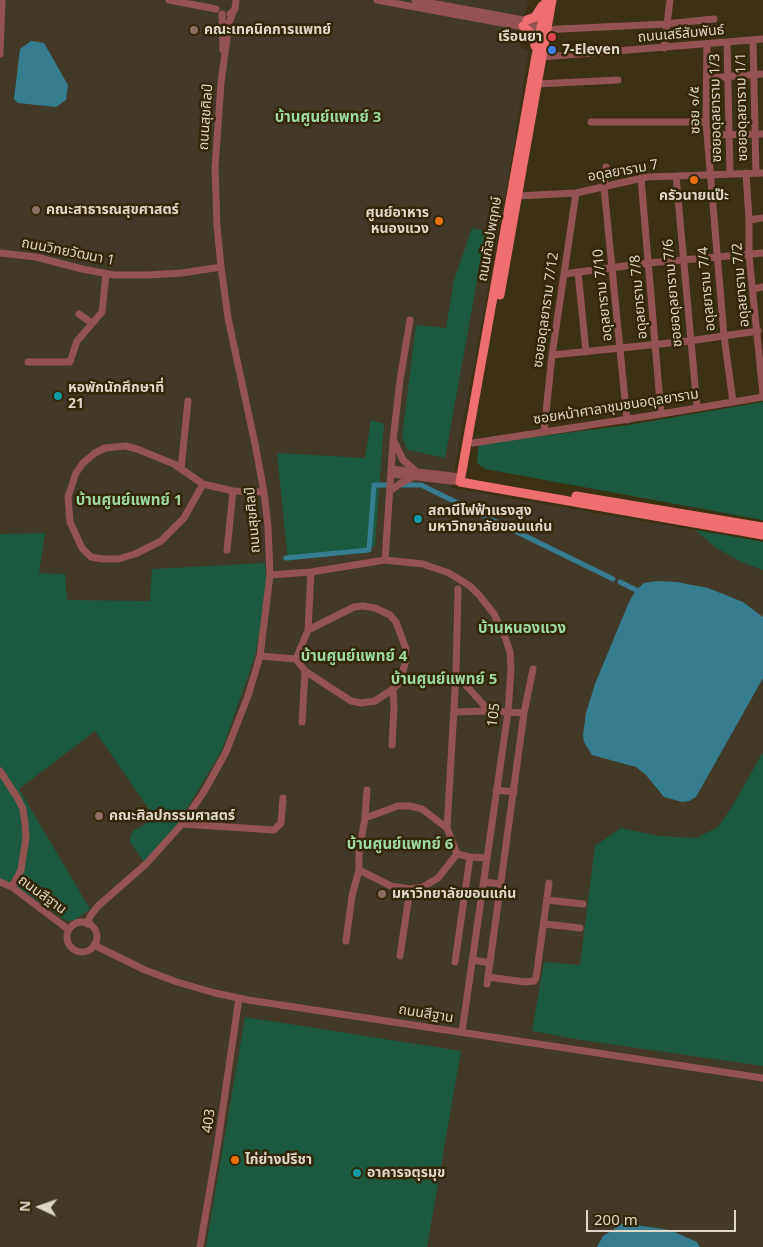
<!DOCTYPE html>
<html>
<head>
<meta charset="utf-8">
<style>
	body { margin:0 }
	#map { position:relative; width:763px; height:1247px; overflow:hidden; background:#3d3113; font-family:"Noto Sans",sans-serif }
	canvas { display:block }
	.north { position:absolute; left:15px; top:1182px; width:50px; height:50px; -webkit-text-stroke:4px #332708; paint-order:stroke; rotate:273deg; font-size:14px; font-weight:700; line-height:20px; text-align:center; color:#dfd7c7 }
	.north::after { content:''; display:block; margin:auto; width:18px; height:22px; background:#dfd7c7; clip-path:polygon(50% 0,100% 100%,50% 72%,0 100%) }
	.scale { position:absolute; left:586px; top:1210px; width:150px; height:22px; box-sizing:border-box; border:2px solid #dfd7c7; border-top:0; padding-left:6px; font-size:15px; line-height:18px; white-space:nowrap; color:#dfd7c7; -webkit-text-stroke:4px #332708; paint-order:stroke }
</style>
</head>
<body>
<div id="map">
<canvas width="763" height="1247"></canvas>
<div class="north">N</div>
<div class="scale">200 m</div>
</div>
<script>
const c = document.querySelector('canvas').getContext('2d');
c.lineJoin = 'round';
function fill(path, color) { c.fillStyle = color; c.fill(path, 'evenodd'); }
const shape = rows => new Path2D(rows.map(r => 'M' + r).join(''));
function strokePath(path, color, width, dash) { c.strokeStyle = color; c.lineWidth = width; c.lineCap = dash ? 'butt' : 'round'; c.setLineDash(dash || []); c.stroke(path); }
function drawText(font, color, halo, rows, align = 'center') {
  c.font = font + ' "Noto Sans","Noto Sans Thai",sans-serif'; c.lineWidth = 5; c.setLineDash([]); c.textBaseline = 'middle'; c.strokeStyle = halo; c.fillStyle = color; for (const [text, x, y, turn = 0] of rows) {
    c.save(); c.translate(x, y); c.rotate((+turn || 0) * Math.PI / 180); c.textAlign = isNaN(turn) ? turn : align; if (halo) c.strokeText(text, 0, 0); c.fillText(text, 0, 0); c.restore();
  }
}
const education = shape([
	[0,0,528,0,520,47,529,51,506,191,451,488,763,542,763,1247,0,1247]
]);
const green = shape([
	[472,228,486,231,445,458,408,450,402,438,416,325,446,328,454,280],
	[763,402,763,520,485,469,478,464,477,459,479,444,629,425],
	[371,420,384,424,375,546,288,561,277,453,365,458],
	[695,530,763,542,763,570,741,562,715,547],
	[45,533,39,573,65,574,67,600,150,601,152,569,265,563,266,577,262,618,255,656,222,750,179,822,144,862,130,842,130,837,133,831,155,818,95,731,19,789,90,909,75,920,68,921,63,919,43,904,7,881,0,879,0,534],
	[763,752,763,1066,581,1040,532,1031,544,962,580,965,595,846,621,828,659,836,696,838,718,827,733,805],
	[245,1017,461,1051,427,1247,206,1247]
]);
const water = shape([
	[31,41,44,43,68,85,66,100,56,107,18,103,14,99,20,49],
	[657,581,677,582,708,588,743,602,763,617,763,678,696,797,689,801,682,802,664,797,646,775,636,767,592,755,584,742,583,735,586,713,595,684,629,602,636,590,644,583],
	[622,1224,629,1224,670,1230,697,1242,700,1247,597,1247,603,1236]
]);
const canal = shape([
	[401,485,421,485,613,579],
	[286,558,369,550,374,485,386,485],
	[620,582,636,590]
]);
const minor = shape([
	[169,0,216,9],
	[377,0,540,30,666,24,714,19],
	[415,0,545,24],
	[222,14,223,50],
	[230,14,235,9,236,0],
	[753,40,756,173],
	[727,42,730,173],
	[707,44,706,122,724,336,733,402],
	[664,48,670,0],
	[0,54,2,0],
	[542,57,763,39],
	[707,78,763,74],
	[537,84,618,80],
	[591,122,706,122],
	[707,135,763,134],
	[606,167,604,187,627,420],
	[746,173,749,220,749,255,763,395],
	[676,176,697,407],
	[641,178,661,414],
	[518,196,576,193,647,177,763,173],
	[749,220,763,218],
	[0,253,36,257,82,269,114,275,148,275,182,273,221,267],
	[578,272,586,352],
	[564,274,648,263,763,253],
	[753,289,763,287],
	[79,314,92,323],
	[552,355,689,341,758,331],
	[28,362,70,362,77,341,102,312,106,274],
	[544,431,552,355,576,193],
	[394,441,403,460,417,472],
	[473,443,661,414,763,397],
	[181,469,188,401],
	[391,469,461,477],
	[391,474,460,482],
	[203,484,184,518,161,541,135,554,118,559,103,559,91,557,82,548,70,522,68,497,76,473,83,463,95,453,105,448,126,446,137,449,174,464,203,484,233,491,264,492],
	[390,491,401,483,411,478],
	[227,550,233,491],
	[385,560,393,441,400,380,410,320],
	[270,575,311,572,385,560,423,564,449,573,470,586,479,595,494,614,505,637,510,652,511,669,508,712,462,1032],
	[308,630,311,572],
	[260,656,296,659],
	[456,674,489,711],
	[454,712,489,711,524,713],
	[302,722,305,671],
	[392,745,394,706,393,689,399,683,405,664,406,649,396,622,390,615,375,608,363,606,354,607,308,630,296,659,305,671,351,701,361,703,375,701,393,689],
	[0,771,17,797,23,809,25,824,26,838,21,870,12,887],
	[496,790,514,792],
	[398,806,410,806,422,809,447,828,457,854,438,878,423,887,410,889,391,886,359,870,359,853,365,818,398,806],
	[365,818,367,790],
	[182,824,274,830,281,823,283,798],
	[447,828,456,674,458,589],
	[457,854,470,857,487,858],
	[0,882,12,887,69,930],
	[484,882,501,884],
	[548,900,583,904],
	'67 937a15 15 0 1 1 30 0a15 15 0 1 1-30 0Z',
	[87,924,91,915,98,906,146,864,182,824,205,790,226,752,248,696,260,656,270,575,268,527,264,492,255,444,228,318,221,267,217,226,215,168,221,83,229,23,233,12],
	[545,924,580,928],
	[346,941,352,896,359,870],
	[94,945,145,970,177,982,215,993,248,1000,763,1078],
	[400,956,410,889],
	[473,960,490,963],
	[455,962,470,857],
	[488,977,525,982,534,981,536,978,549,883],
	[487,984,524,713,533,669],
	[200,1247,217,1148,239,998]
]);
const major = shape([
	[546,0,460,482,763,535],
	[527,20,535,17,542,6],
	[523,26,532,34,534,38,535,46],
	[500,295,552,0],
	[576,496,763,527]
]);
const markers = [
	[194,30,5,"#8d6e63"],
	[552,37,5,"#e0444e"],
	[552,50,5,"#3f7fe0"],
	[694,180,5,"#e8710a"],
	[36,210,5,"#8d6e63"],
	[439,221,5,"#e8710a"],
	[58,396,5,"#0f9aa8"],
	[418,519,5,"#0f9aa8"],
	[99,816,5,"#8d6e63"],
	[382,894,5,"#8d6e63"],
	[235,1160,5,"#e8710a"],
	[357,1173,5,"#0f9aa8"]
];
const poiNames = [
	["คณะเทคนิคการแพทย์",204,30],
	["เรือนยา",542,37,"right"],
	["7-Eleven",562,50],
	["ครัวนายแป๊ะ",694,196,"center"],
	["คณะสาธารณสุขศาสตร์",46,210],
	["ศูนย์อาหาร",429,213,"right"],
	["หนองแวง",429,229,"right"],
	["หอพักนักศึกษาที่",68,388],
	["21",68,404],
	["สถานีไฟฟ้าแรงสูง",428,511],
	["มหาวิทยาลัยขอนแก่น",428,527],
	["คณะศิลปกรรมศาสตร์",109,816],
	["มหาวิทยาลัยขอนแก่น",392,894],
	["ไก่ย่างปรีชา",245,1160],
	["อาคารจตุรมุข",367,1173]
];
const streetNames = [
	["ถนนเสรีสัมพันธ์",681,34,-5],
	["ซอยอดุลยาราม 1/1",742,107,-91],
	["ซอยอดุลยาราม 1/3",716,108,-91],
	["ซอย ๑/๕",695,110,-91],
	["ถนนสุขศิลป์",206,117,-86],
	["อดุลยาราม 7",623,171,-10],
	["ถนนกัลปพฤกษ์",490,239,-80],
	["ถนนวิทยวัฒนา 1",68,252,11],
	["อดุลยาราม 7/2",741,285,-95],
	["อดุลยาราม 7/4",707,289,-95],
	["ซอยอดุลยาราม 7/6",673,293,-95],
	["อดุลยาราม 7/10",603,295,-96],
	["อดุลยาราม 7/8",639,297,-95],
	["ซอยอดุลยาราม 7/12",546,310,-82],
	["ซอยหน้าศาลาชุมชนอดุลยาราม",616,407,-9],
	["ถนนสุขศิลป์",253,520,-95],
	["105",494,715,-83],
	["ถนนสีฐาน",42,895,36],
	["ถนนสีฐาน",426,1014,9],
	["403",209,1121,-82]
];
const neighbourhoodNames = [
	["บ้านศูนย์แพทย์ 3",328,118],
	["บ้านศูนย์แพทย์ 1",129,501],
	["บ้านหนองแวง",522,629],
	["บ้านศูนย์แพทย์ 4",354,657],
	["บ้านศูนย์แพทย์ 5",444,680],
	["บ้านศูนย์แพทย์ 6",400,845]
];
fill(education, '#423928');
fill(green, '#1c5941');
fill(water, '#357d8f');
strokePath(canal, '#357d8f', 5);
strokePath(minor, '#935352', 7);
strokePath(major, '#ef6e6f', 9);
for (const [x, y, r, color] of markers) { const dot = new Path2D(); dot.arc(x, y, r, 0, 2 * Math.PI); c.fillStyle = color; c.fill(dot); strokePath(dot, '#332708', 2); }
drawText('bold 14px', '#dfd7c7', '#332708', poiNames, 'left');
drawText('14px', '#dfd7c7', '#332708', streetNames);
drawText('bold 15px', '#9dd9a0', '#332708', neighbourhoodNames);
</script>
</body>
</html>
